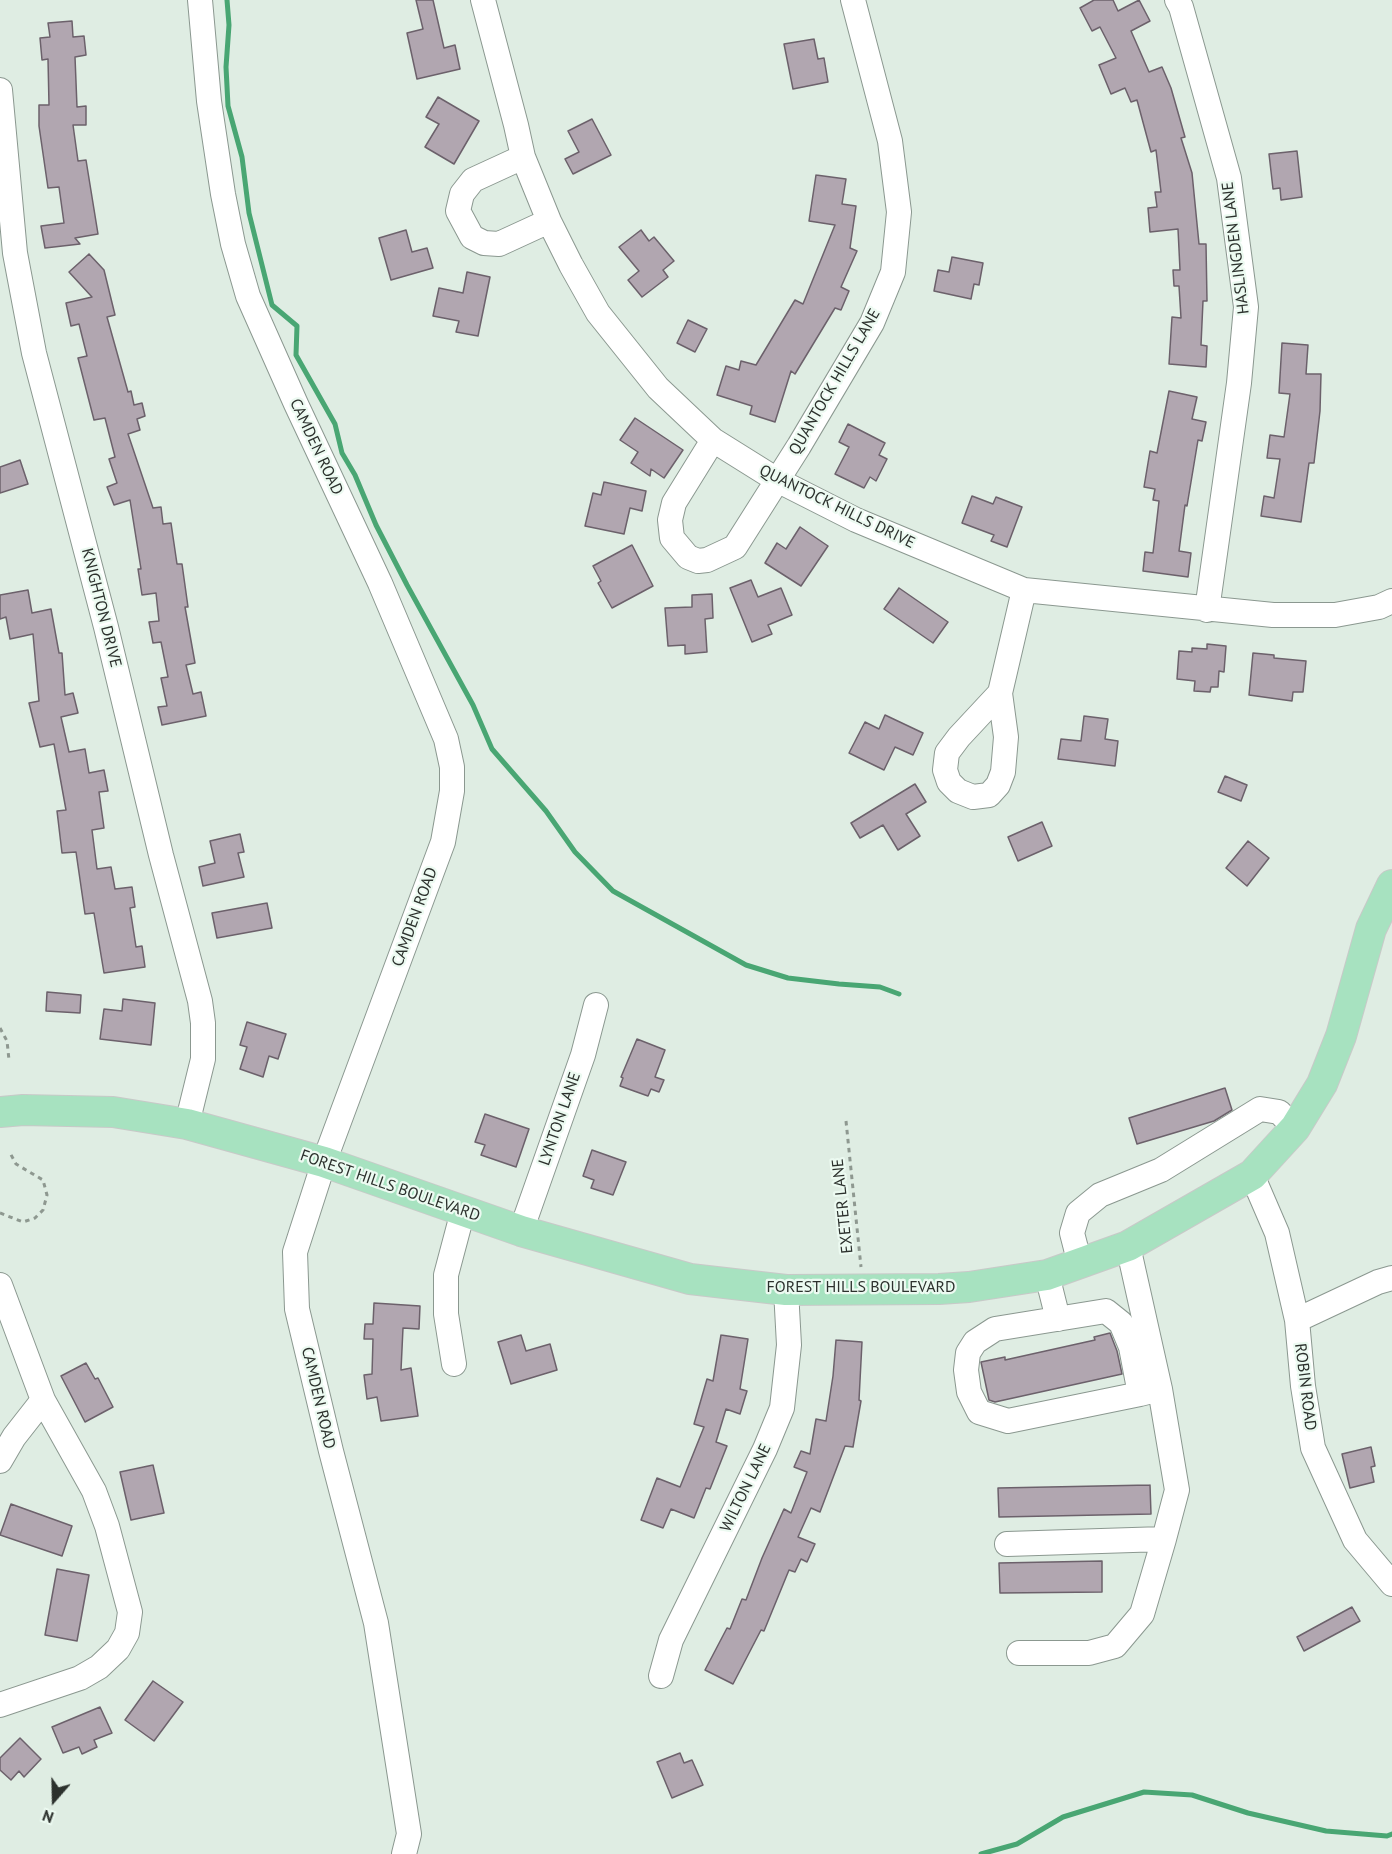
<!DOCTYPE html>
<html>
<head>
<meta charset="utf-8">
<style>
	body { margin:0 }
	#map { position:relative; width:1392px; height:1854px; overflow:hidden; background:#dfede3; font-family:"PT Sans",sans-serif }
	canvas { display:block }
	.north { position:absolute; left:24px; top:1770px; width:60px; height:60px; -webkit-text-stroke:4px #ecfaf1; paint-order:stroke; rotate:200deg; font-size:16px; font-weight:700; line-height:24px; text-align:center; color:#2c312d }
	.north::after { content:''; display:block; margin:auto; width:21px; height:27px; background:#2c312d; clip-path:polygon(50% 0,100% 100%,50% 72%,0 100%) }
</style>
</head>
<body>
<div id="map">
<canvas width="1392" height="1854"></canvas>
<div class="north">N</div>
</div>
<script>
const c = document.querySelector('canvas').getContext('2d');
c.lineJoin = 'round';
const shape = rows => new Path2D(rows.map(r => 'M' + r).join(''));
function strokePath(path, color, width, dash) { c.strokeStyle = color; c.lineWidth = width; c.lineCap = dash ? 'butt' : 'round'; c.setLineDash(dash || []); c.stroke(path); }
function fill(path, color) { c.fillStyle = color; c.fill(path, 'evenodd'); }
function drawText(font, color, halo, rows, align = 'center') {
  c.font = font + ' "PT Sans",sans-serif'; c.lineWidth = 4.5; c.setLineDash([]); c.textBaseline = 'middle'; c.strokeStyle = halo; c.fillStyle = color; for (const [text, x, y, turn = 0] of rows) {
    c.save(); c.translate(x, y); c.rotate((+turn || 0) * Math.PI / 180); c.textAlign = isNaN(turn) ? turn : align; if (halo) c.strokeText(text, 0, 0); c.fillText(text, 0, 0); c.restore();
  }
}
const stream = shape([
	[227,0,229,25,226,67,228,106,242,157,249,213,272,305,297,326,296,355,335,424,342,453,355,475,376,525,407,585,473,705,492,749,546,811,575,852,613,891,746,965,788,978,839,984,880,987,899,994],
	[981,1854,1017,1844,1063,1817,1144,1792,1192,1795,1248,1813,1326,1831,1387,1836,1392,1834]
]);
const building = shape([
	[416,0,433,0,444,48,455,45,460,69,417,79,407,33,423,29,416,0],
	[1094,0,1113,0,1118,11,1139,0,1150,21,1131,31,1149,72,1162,67,1171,88,1185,137,1181,138,1192,173,1199,244,1206,244,1207,301,1203,301,1201,345,1207,346,1206,367,1169,364,1172,317,1181,318,1179,286,1174,286,1173,270,1180,270,1178,229,1150,232,1148,208,1157,207,1155,192,1161,192,1156,150,1151,152,1137,100,1131,102,1125,88,1111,94,1099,65,1116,58,1100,27,1092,31,1080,8,1094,0],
	[72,21,73,37,84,36,86,55,75,57,77,107,86,106,86,125,73,125,78,161,86,160,98,234,75,238,80,244,45,248,41,226,64,223,59,187,48,188,39,126,39,105,49,105,48,59,42,60,40,38,50,37,48,23,72,21],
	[814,39,818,59,824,58,828,82,793,89,784,44,814,39],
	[438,97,479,121,454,164,425,147,439,124,426,117,438,97],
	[592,119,611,155,573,174,565,159,579,152,568,131,592,119],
	[1297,151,1302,197,1281,200,1280,188,1273,189,1269,154,1297,151],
	[816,175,846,179,842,204,856,206,850,248,857,251,841,287,849,291,841,310,835,308,795,374,791,371,775,422,750,414,752,406,717,395,726,366,739,370,741,361,756,365,795,300,803,304,835,225,809,221,816,175],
	[406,230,412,252,427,248,433,268,391,280,379,238,406,230],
	[641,230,649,241,654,237,674,261,663,270,668,277,642,297,628,280,639,271,619,247,641,230],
	[89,254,104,270,115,315,107,317,128,392,131,391,134,405,142,403,145,416,137,419,140,430,128,434,153,508,161,507,163,524,171,523,177,564,182,564,188,607,185,607,195,663,186,665,193,694,201,692,206,716,162,725,158,707,167,706,161,678,168,677,161,642,153,643,149,622,159,621,156,593,142,595,138,569,141,569,130,500,114,505,107,487,117,483,109,459,115,457,105,418,94,420,78,358,87,356,79,324,71,326,66,303,92,297,69,272,89,254],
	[952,257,983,263,979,285,974,284,971,299,934,291,938,270,949,272,952,257],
	[467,272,490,277,478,336,456,332,459,321,433,316,439,288,463,293,467,272],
	[688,320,707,329,695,352,677,343,688,320],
	[1282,343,1308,345,1306,374,1321,374,1320,411,1314,463,1309,463,1301,522,1261,516,1264,496,1274,498,1280,459,1267,458,1270,435,1284,437,1290,394,1279,393,1282,343],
	[1169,391,1197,397,1192,419,1206,422,1202,441,1198,440,1187,506,1185,505,1179,551,1191,553,1188,577,1143,571,1145,552,1153,553,1159,501,1153,500,1155,489,1144,487,1150,451,1157,453,1169,391],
	[635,418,683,450,664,478,651,469,650,476,631,463,638,452,620,440,635,418],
	[848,424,885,443,879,455,887,459,876,481,870,477,864,488,835,474,849,447,839,442,848,424],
	[20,460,28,484,0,493,0,467,20,460],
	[604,482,646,491,642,511,630,508,624,534,585,526,593,493,601,495,604,482],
	[972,496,993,504,996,497,1022,507,1007,547,991,541,994,535,962,523,972,496],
	[800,527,828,546,801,586,765,563,777,543,786,549,800,527],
	[632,545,653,586,612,608,598,583,601,581,593,566,632,545],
	[751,580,758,597,781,588,792,615,768,625,772,634,752,642,730,588,751,580],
	[899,588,948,622,933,643,884,609,899,588],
	[28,590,32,613,51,609,59,653,62,653,65,695,73,693,78,713,61,717,69,752,85,749,89,773,104,770,108,791,99,792,104,828,92,830,97,869,111,867,115,889,132,887,135,907,130,908,136,947,142,946,145,967,104,973,94,913,85,914,76,852,62,853,57,811,66,810,54,744,40,747,29,703,39,701,33,634,10,639,6,617,0,619,0,595,28,590],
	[712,594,713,618,705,619,707,652,685,654,685,645,668,646,665,608,692,607,692,595,712,594],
	[1207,644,1226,646,1224,672,1219,671,1218,687,1211,687,1210,692,1194,691,1195,681,1177,679,1179,651,1192,652,1192,648,1207,649,1207,644],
	[1253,653,1274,655,1274,658,1306,661,1303,692,1293,692,1292,701,1249,695,1253,653],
	[885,715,923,733,913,755,895,747,884,770,849,753,865,722,879,729,885,715],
	[1084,716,1108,719,1105,739,1118,741,1115,766,1058,759,1061,739,1081,741,1084,716],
	[1225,776,1247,785,1241,801,1218,792,1225,776],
	[915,784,926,802,906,814,920,836,898,850,883,825,860,838,851,823,915,784],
	[1042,822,1052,846,1018,861,1008,837,1042,822],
	[240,834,244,852,238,853,244,877,203,886,199,867,215,863,210,841,240,834],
	[1248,841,1269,858,1247,886,1226,868,1248,841],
	[267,903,272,928,217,938,212,913,267,903],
	[47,992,81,995,80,1013,46,1011,47,992],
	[123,999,155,1003,151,1045,100,1039,104,1009,122,1011,123,999],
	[247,1022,286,1034,278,1059,269,1056,263,1077,240,1069,247,1047,240,1045,247,1022],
	[637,1039,665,1050,655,1077,664,1080,659,1092,651,1089,648,1096,620,1086,623,1078,621,1077,637,1039],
	[1225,1088,1232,1110,1214,1121,1137,1144,1129,1118,1225,1088],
	[485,1114,529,1129,516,1167,481,1155,485,1145,475,1142,485,1114],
	[592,1150,626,1162,613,1195,591,1188,594,1180,583,1176,592,1150],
	[374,1303,420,1306,419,1329,403,1328,401,1370,411,1368,418,1416,381,1421,377,1397,367,1399,364,1375,372,1374,373,1339,364,1339,365,1324,373,1324,374,1303],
	[1110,1333,1117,1351,1122,1374,995,1402,989,1400,981,1362,1005,1357,1005,1360,1095,1340,1094,1337,1110,1333],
	[521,1335,526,1351,550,1344,557,1370,511,1384,498,1342,521,1335],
	[721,1335,748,1339,740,1389,747,1391,740,1414,726,1409,716,1442,727,1446,710,1489,706,1488,694,1518,671,1509,663,1528,641,1520,657,1478,680,1487,704,1427,694,1424,707,1379,713,1381,721,1335],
	[836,1340,862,1342,859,1400,861,1401,853,1447,845,1446,820,1512,811,1508,798,1537,815,1544,807,1562,801,1559,795,1572,789,1570,764,1631,761,1630,733,1684,705,1670,727,1628,730,1629,742,1599,746,1600,762,1558,784,1509,791,1513,807,1472,794,1467,801,1451,810,1454,816,1419,826,1421,833,1376,836,1340],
	[86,1363,95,1379,98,1378,113,1407,85,1422,61,1376,86,1363],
	[1371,1447,1375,1466,1371,1467,1374,1482,1350,1488,1342,1454,1371,1447],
	[153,1465,164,1513,131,1520,120,1472,153,1465],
	[1150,1485,1151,1514,999,1517,998,1488,1150,1485],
	[11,1504,72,1526,62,1556,0,1535,11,1504],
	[1102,1561,1102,1592,1000,1593,999,1563,1102,1561],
	[57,1569,89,1575,77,1641,45,1635,57,1569],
	[1352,1607,1360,1621,1304,1651,1297,1637,1352,1607],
	[153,1681,183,1702,154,1741,125,1720,153,1681],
	[100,1707,112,1733,94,1740,97,1747,82,1754,79,1747,63,1753,52,1727,100,1707],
	[20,1738,41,1759,24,1777,19,1771,11,1780,0,1770,0,1758,20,1738],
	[680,1753,684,1763,692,1760,703,1785,672,1798,657,1762,680,1753]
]);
const path = shape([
	[0,1028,7,1041,9,1060],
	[846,1121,861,1267],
	[0,1213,23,1222,35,1218,43,1210,47,1195,43,1180,16,1164,9,1151]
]);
const minor = shape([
	[200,0,209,101,223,194,233,244,248,296,296,404,380,583,446,739,452,767,452,791,443,842,324,1162,295,1252,297,1309,331,1451,376,1623,409,1834,404,1854],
	[483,0,516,125,523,157,549,221,571,265,598,313,658,388,713,440,777,480,856,520,1024,590,1273,615,1335,615,1379,607,1392,601],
	[1177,0,1181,7,1229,178,1246,307,1239,383,1207,610],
	[0,90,15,253,34,353,106,627,161,855,200,1001,203,1023,203,1059,187,1124],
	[523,157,473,180,462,194,458,211,472,237,484,243,499,244,549,221],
	[713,440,674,503,670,520,672,538,688,557,698,561,707,560,735,547,799,446,872,323,893,272,899,212,890,141,853,0],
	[1000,693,1006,737,1003,772,998,785,989,795,973,797,958,791,949,782,945,770,947,753,959,737,1000,693,1024,590],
	[1252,1175,1277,1233,1297,1320,1303,1386,1313,1448,1355,1540,1392,1584],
	[521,1231,583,1055,596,1005],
	[1080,1264,1072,1233,1078,1213,1100,1195,1161,1170,1260,1109,1279,1112,1295,1128],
	[1047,1275,1058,1319],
	[0,1285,43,1400,14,1437,0,1461],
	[1297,1320,1378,1282,1392,1278],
	[454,1364,446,1314,446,1275,463,1211],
	[1140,1394,1131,1347,1121,1323,1106,1311,995,1329,975,1342,968,1353,966,1370,969,1392,979,1412,1008,1421,1140,1394,1160,1389],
	[1007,1544,1164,1539],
	[1019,1653,1089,1653,1115,1646,1142,1614,1164,1539,1177,1490,1160,1389,1128,1246],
	[661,1676,671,1640,765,1449,782,1408,789,1345,786,1290],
	[0,1705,80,1678,99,1667,118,1649,127,1633,130,1612,107,1526,94,1491,43,1400]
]);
const major = shape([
	[0,1112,23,1110,113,1112,187,1124,324,1162,521,1231,690,1279,786,1290,939,1289,969,1287,1047,1275,1128,1246,1252,1175,1295,1128,1322,1084,1341,1036,1371,929,1392,885]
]);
const streetNames = [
	["HASLINGDEN LANE",1236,248,-97],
	["QUANTOCK HILLS LANE",835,382,-60],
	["CAMDEN ROAD",316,447,65],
	["QUANTOCK HILLS DRIVE",837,507,26],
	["KNIGHTON DRIVE",101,608,76],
	["CAMDEN ROAD",415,917,-70],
	["LYNTON LANE",560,1119,-71],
	["FOREST HILLS BOULEVARD",390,1186,19],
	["EXETER LANE",843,1206,-96],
	["FOREST HILLS BOULEVARD",861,1287],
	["ROBIN ROAD",1305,1387,83],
	["CAMDEN ROAD",318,1398,77],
	["WILTON LANE",746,1488,-64]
];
strokePath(stream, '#49a673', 5);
fill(building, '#b1a6b0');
strokePath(building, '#6c616b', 1.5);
strokePath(minor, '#8b9890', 26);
strokePath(major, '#c8c9c8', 32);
strokePath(path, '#8e9890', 3, [4.5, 4.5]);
strokePath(minor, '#fff', 24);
strokePath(major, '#a7e2c0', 30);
drawText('16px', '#2c312d', '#ecfaf1', streetNames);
</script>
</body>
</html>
